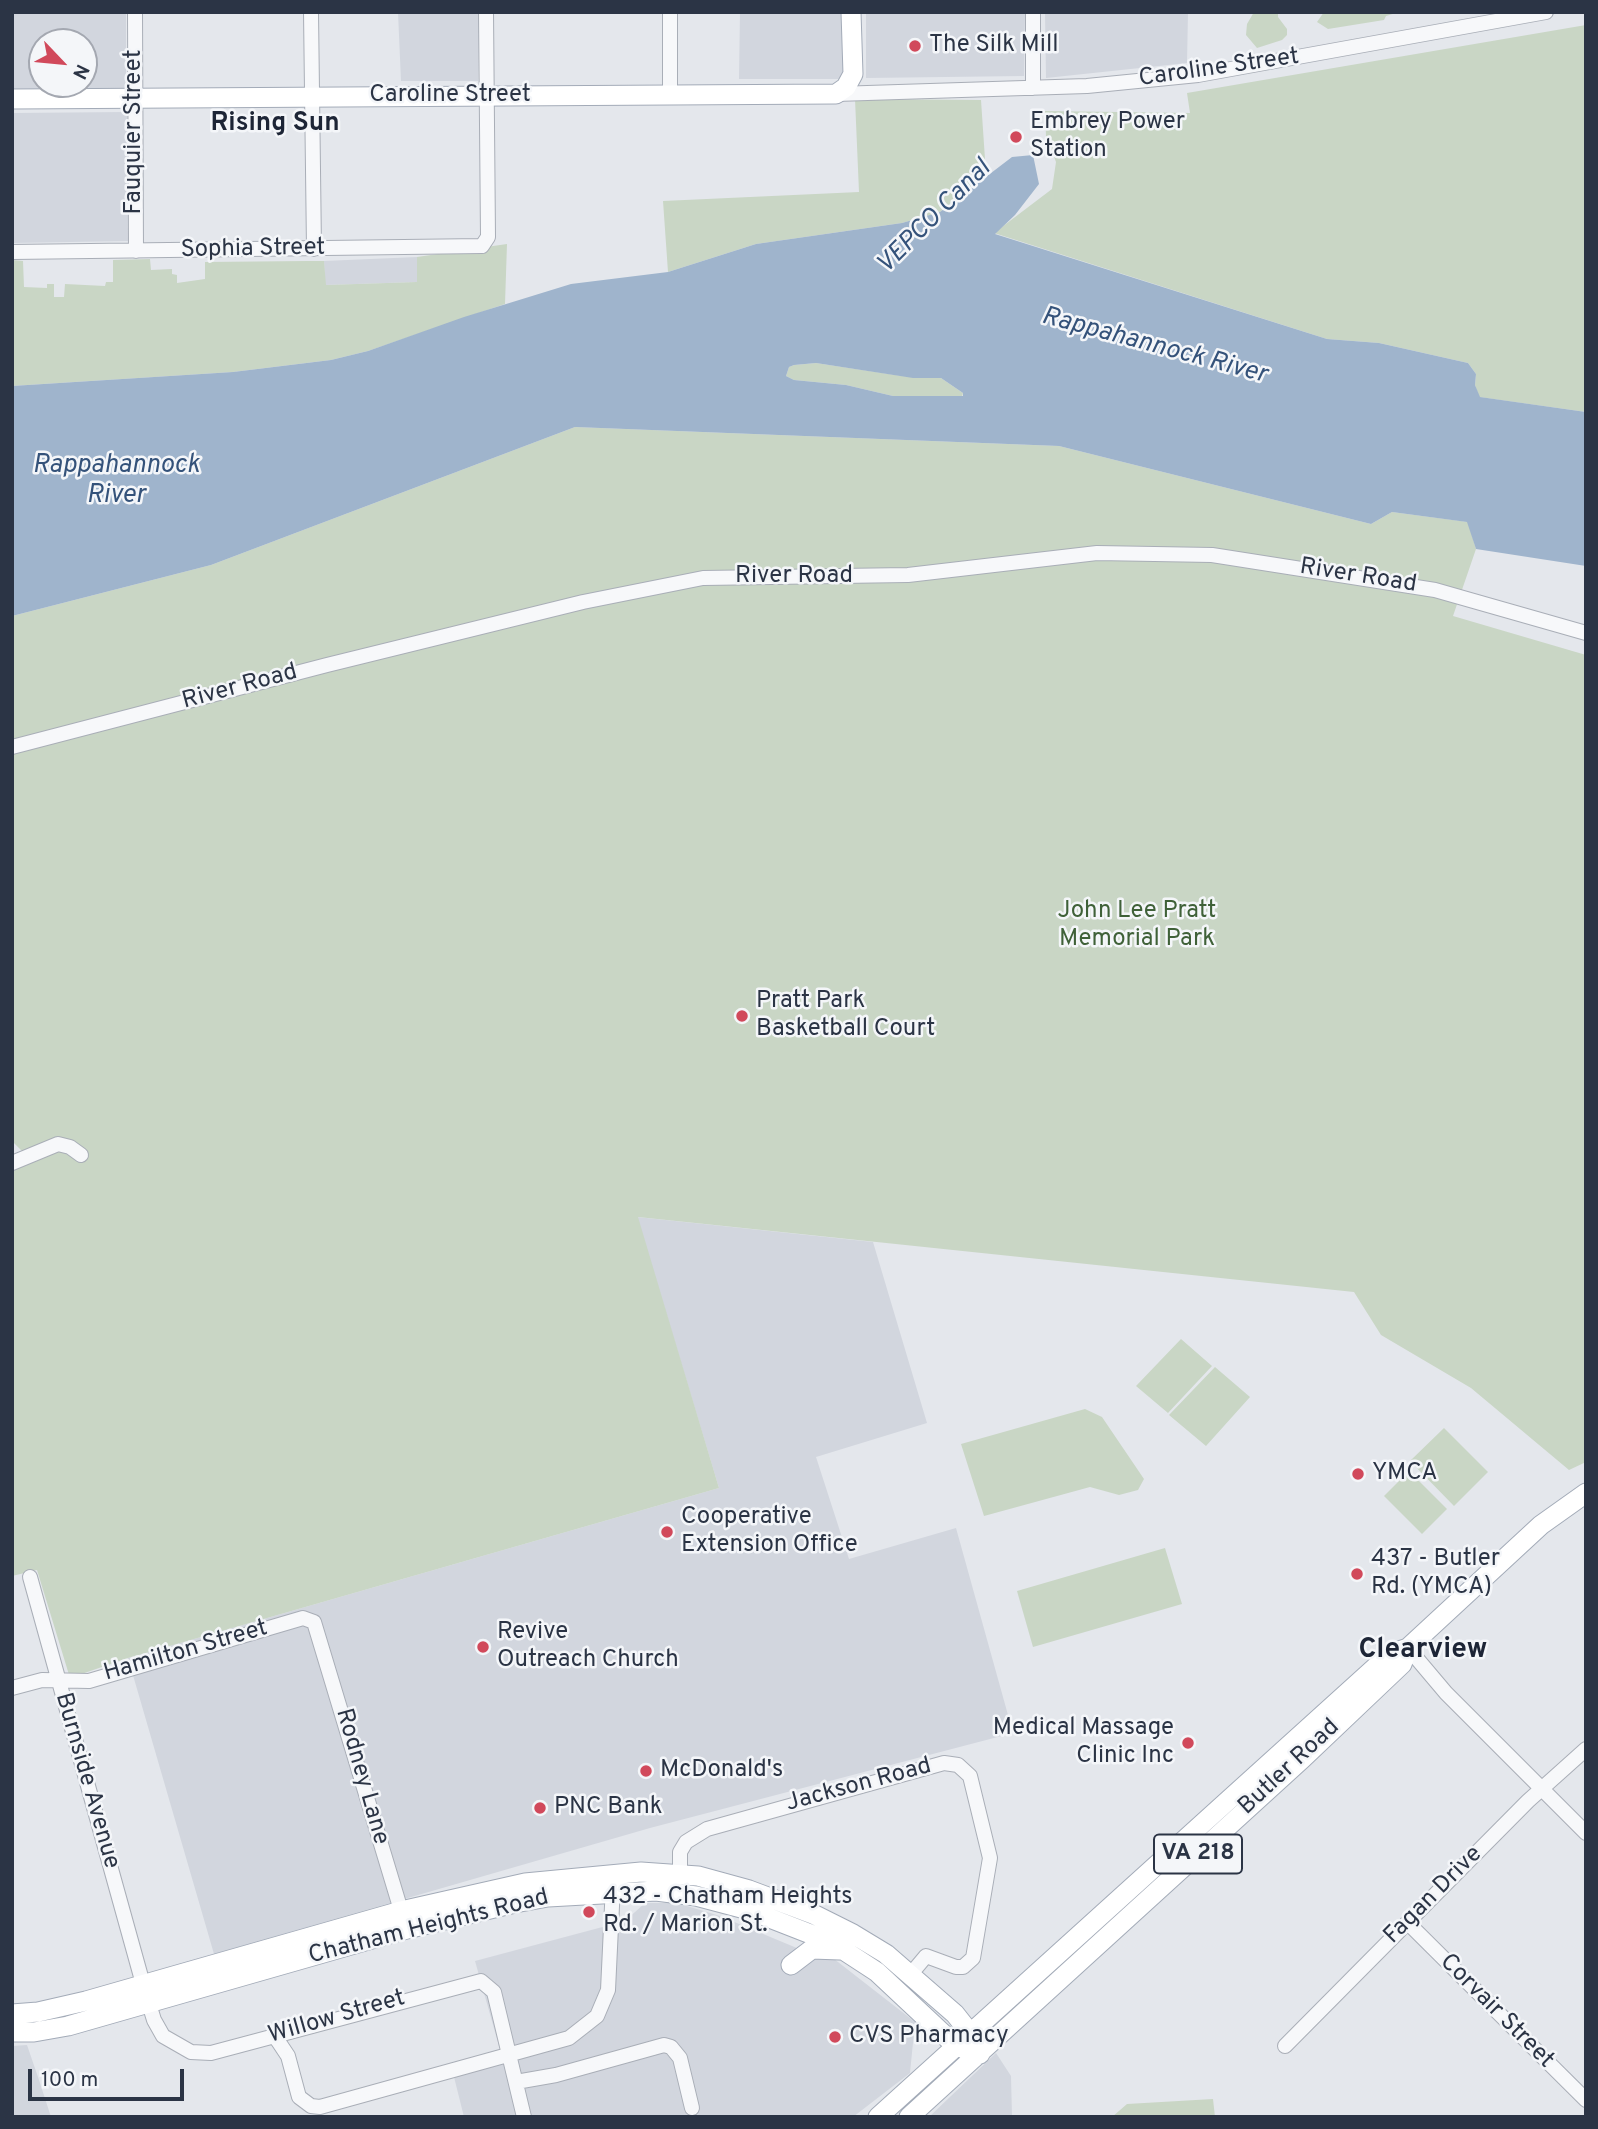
<!DOCTYPE html>
<html>
<head>
<meta charset="utf-8">
<style>
	body { margin:0 }
	#map { position:relative; width:1598px; height:2129px; overflow:hidden; background:#e4e7ec; font-family:Overpass,sans-serif }
	canvas { display:block }
	.frame { position:absolute; inset:0; border:14px solid #2b3445; pointer-events:none }
	.north { position:absolute; left:28px; top:28px; width:70px; height:70px; box-sizing:border-box; background:#f4f6f9; border:2px solid #a4a8b1; border-radius:50%; rotate:116deg; font-size:19px; font-weight:700; line-height:28px; text-align:center; color:#2b3445 }
	.north::after { content:''; display:block; margin:auto; width:24px; height:32px; background:#d1495b; clip-path:polygon(50% 0,100% 100%,50% 72%,0 100%) }
	.scale { position:absolute; left:28px; top:2069px; width:156px; height:32px; box-sizing:border-box; border:4px solid #2b3445; border-top:0; padding-left:9px; font-size:21px; line-height:24px; white-space:nowrap; color:#2b3445; -webkit-text-stroke:5px #f4f6f9; paint-order:stroke }
</style>
</head>
<body>
<div id="map">
<canvas width="1598" height="2129"></canvas>
<div class="frame"></div>
<div class="north">N</div>
<div class="scale">100 m</div>
</div>
<script>
const c = document.querySelector('canvas').getContext('2d');
c.lineJoin = 'round';
function fill(path, color) { c.fillStyle = color; c.fill(path, 'evenodd'); }
const shape = rows => new Path2D(rows.map(r => 'M' + r).join(''));
function strokePath(path, color, width, dash) { c.strokeStyle = color; c.lineWidth = width; c.lineCap = dash ? 'butt' : 'round'; c.setLineDash(dash || []); c.stroke(path); }
function drawText(font, color, halo, rows, align = 'center') {
  c.font = font + ' Overpass,sans-serif'; c.lineWidth = 5; c.setLineDash([]); c.textBaseline = 'middle'; c.strokeStyle = halo; c.fillStyle = color; for (const [text, x, y, turn = 0] of rows) {
    c.save(); c.translate(x, y); c.rotate((+turn || 0) * Math.PI / 180); c.textAlign = isNaN(turn) ? turn : align; if (halo) c.strokeText(text, 0, 0); c.fillText(text, 0, 0); c.restore();
  }
}
const built = shape([
	[12,12,126,12,126,89,12,89],
	[42,42,84,42,84,84,42,84],
	[398,12,479,12,478,81,401,81],
	[740,12,843,12,845,79,739,79],
	[866,12,1025,12,1024,76,866,78],
	[1045,12,1188,12,1187,63,1046,78],
	[127,112,128,241,12,243,12,113],
	[417,257,418,282,325,285,324,261],
	[637,1217,873,1242,927,1423,816,1457,849,1559,956,1528,1013,1733,650,1828,214,1954,128,1658,719,1488],
	[645,1903,677,1903,720,1916,816,1956,829,1955,915,2022,910,2073,853,2117,464,2117,454,2077,504,2064,475,1961,625,1921],
	[27,2045,39,2080,51,2117,12,2117,12,2046],
	[996,2053,1011,2076,1012,2117,929,2117]
]);
const green = shape([
	[1254,12,1278,12,1278,17,1287,29,1287,35,1282,40,1257,48,1246,35,1247,24],
	[1324,12,1399,12,1386,16,1384,20,1328,29,1317,22],
	[1586,25,1586,412,1479,397,1475,385,1476,374,1468,363,1379,343,1327,339,994,233,1052,189,1056,162,1046,136,1045,111,1190,113,1187,93],
	[855,99,981,100,986,174,940,212,902,223,756,244,668,272,663,201,859,192],
	[507,244,505,304,368,351,331,360,233,372,12,386,12,260,23,261,24,287,47,288,47,284,54,284,54,297,64,297,65,284,105,286,106,282,113,282,113,260,150,259,151,270,172,269,172,274,177,275,177,283,205,279,205,262,307,261,324,261,326,285,417,282,417,257],
	[816,363,902,376,941,378,963,393,962,397,893,396,846,385,794,380,786,376,789,367,794,365],
	[575,427,1059,446,1371,524,1392,512,1468,522,1476,549,1453,616,1586,655,1586,1462,1569,1470,1471,1388,1381,1335,1354,1292,638,1217,719,1488,128,1658,70,1678,37,1570,12,1576,12,1157,23,1152,12,1141,12,616,211,565],
	[1181,1339,1212,1366,1168,1413,1136,1386],
	[1215,1367,1250,1397,1206,1446,1169,1415],
	[1085,1409,1102,1417,1144,1479,1138,1490,1119,1495,1090,1487,984,1516,961,1444],
	[1444,1428,1488,1472,1454,1506,1410,1461],
	[1409,1471,1447,1509,1422,1534,1384,1496],
	[1165,1548,1182,1604,1033,1647,1017,1591],
	[1213,2099,1215,2117,1112,2117,1127,2104]
]);
const water = shape([
	[1033,155,1039,184,1015,215,995,234,1327,339,1379,343,1468,363,1476,374,1475,385,1480,397,1586,412,1586,566,1476,549,1467,522,1392,512,1371,524,1059,446,575,427,211,565,12,616,12,386,233,372,331,360,368,351,464,317,571,284,668,272,756,244,902,223,940,212,1012,157],
	[816,363,913,378,941,378,963,393,963,396,893,396,846,385,794,380,786,376,789,367,794,365]
]);
const minor = shape([
	[135,12,136,251],
	[311,12,314,249],
	[670,12,670,94],
	[1033,12,1033,88],
	[836,94,1087,86,1198,75,1546,12],
	[12,252,482,246,488,237,486,12],
	[12,747,327,665,583,602,703,578,908,575,1097,553,1212,555,1435,590,1586,633],
	[12,1163,58,1144,70,1147,81,1155],
	[30,1577,143,1984,154,2020,163,2036,191,2052,211,2053,481,1981,494,1992,524,2117],
	[1408,1648,1446,1693,1586,1833],
	[12,1688,42,1680,89,1681,303,1618,314,1622,403,1917],
	[680,1874,680,1852,686,1842,707,1829,944,1763,958,1765,970,1776,990,1858,973,1958,963,1967,956,1967,926,1956,910,1975],
	[1408,1923,1586,2100],
	[274,2035,288,2056,299,2097,311,2106,320,2107,569,2038,597,2016,608,1990,613,1885],
	[1285,2046,1528,1801,1586,1749],
	[516,2082,556,2075,664,2045,671,2047,680,2058,692,2108]
]);
const major = shape([
	[12,99,836,94,846,87,853,74,851,12],
	[791,1965,812,1949,840,1950],
	[12,2014,38,2012,86,2001,401,1911,525,1883,641,1872,698,1876,749,1890,813,1914,853,1934,886,1954,955,2014,970,2033,980,2054],
	[12,2032,34,2032,68,2026,407,1929,515,1903,548,1897,656,1891,696,1896,749,1910,831,1942,877,1972,956,2046,980,2054],
	[878,2117,1390,1654,1408,1648,1541,1525,1586,1493],
	[909,2117,1302,1759,1402,1664,1408,1648]
]);
const markers = [
	[915,46,7,"#d1495b"],
	[1016,137,7,"#d1495b"],
	[742,1016,7,"#d1495b"],
	[1358,1474,7,"#d1495b"],
	[667,1532,7,"#d1495b"],
	[1357,1574,7,"#d1495b"],
	[483,1647,7,"#d1495b"],
	[1188,1743,7,"#d1495b"],
	[646,1771,7,"#d1495b"],
	[540,1808,7,"#d1495b"],
	[589,1912,7,"#d1495b"],
	[835,2037,7,"#d1495b"]
];
const shields = [
	[1198,1854,88]
];
const shieldNames = [
	["VA 218",1198,1854]
];
const poiNames = [
	["The Silk Mill",929,46],
	["Embrey Power",1030,123],
	["Station",1030,151],
	["Pratt Park",756,1002],
	["Basketball Court",756,1030],
	["YMCA",1372,1474],
	["Cooperative",681,1518],
	["Extension Office",681,1546],
	["437 - Butler",1371,1560],
	["Rd. (YMCA)",1371,1588],
	["Revive",497,1633],
	["Outreach Church",497,1661],
	["Medical Massage",1174,1729,"right"],
	["Clinic Inc",1174,1757,"right"],
	["McDonald's",660,1771],
	["PNC Bank",554,1808],
	["432 - Chatham Heights",603,1898],
	["Rd. / Marion St.",603,1926],
	["CVS Pharmacy",849,2037]
];
const streetNames = [
	["Caroline Street",1219,69,-8],
	["Caroline Street",450,96],
	["Fauquier Street",135,132,-90],
	["Sophia Street",253,250,-1],
	["River Road",794,577],
	["River Road",1358,577,9],
	["River Road",240,688,-15],
	["Hamilton Street",186,1652,-16],
	["Butler Road",1290,1768,-43],
	["Rodney Lane",361,1777,74],
	["Burnside Avenue",86,1781,74],
	["Jackson Road",859,1786,-15],
	["Fagan Drive",1434,1896,-45],
	["Chatham Heights Road",429,1928,-14],
	["Corvair Street",1496,2012,45],
	["Willow Street",337,2018,-16]
];
const parkNames = [
	["John Lee Pratt",1137,912],
	["Memorial Park",1137,940]
];
const neighbourhoodNames = [
	["Rising Sun",275,125]
];
const waterNames = [
	["VEPCO Canal",935,218,-45],
	["Rappahannock River",1154,347,15],
	["Rappahannock",116,467],
	["River",116,497]
];
const quarterNames = [
	["Clearview",1423,1651]
];
fill(built, '#d2d6de');
fill(green, '#c9d6c5');
fill(water, '#9fb4cc');
strokePath(minor, '#a9aeb7', 16);
strokePath(major, '#a3abb8', 21);
strokePath(minor, '#f7f8fa', 14);
strokePath(major, '#fff', 19);
for (const [x, y, r, color] of markers) { const dot = new Path2D(); dot.arc(x, y, r, 0, 2 * Math.PI); c.fillStyle = color; c.fill(dot); strokePath(dot, '#f4f6f9', 2.5); }
for (const [x, y, w] of shields) { const box = new Path2D(); box.roundRect(x - w / 2, y - 19.5, w, 39, 5); c.fillStyle = '#f4f6f9'; c.fill(box); strokePath(box, '#2b3445', 2); }
drawText('bold 23px', '#2b3445', null, shieldNames);
drawText('24px', '#2b3445', '#f4f6f9', poiNames, 'left');
drawText('24px', '#2b3445', '#f4f6f9', streetNames);
drawText('24px', '#3f6138', '#f4f6f9', parkNames);
drawText('bold 26px', '#1d2536', '#f4f6f9', neighbourhoodNames);
drawText('italic 26px', '#34527a', '#f4f6f9', waterNames);
drawText('bold 28px', '#1d2536', '#f4f6f9', quarterNames);
</script>
</body>
</html>
